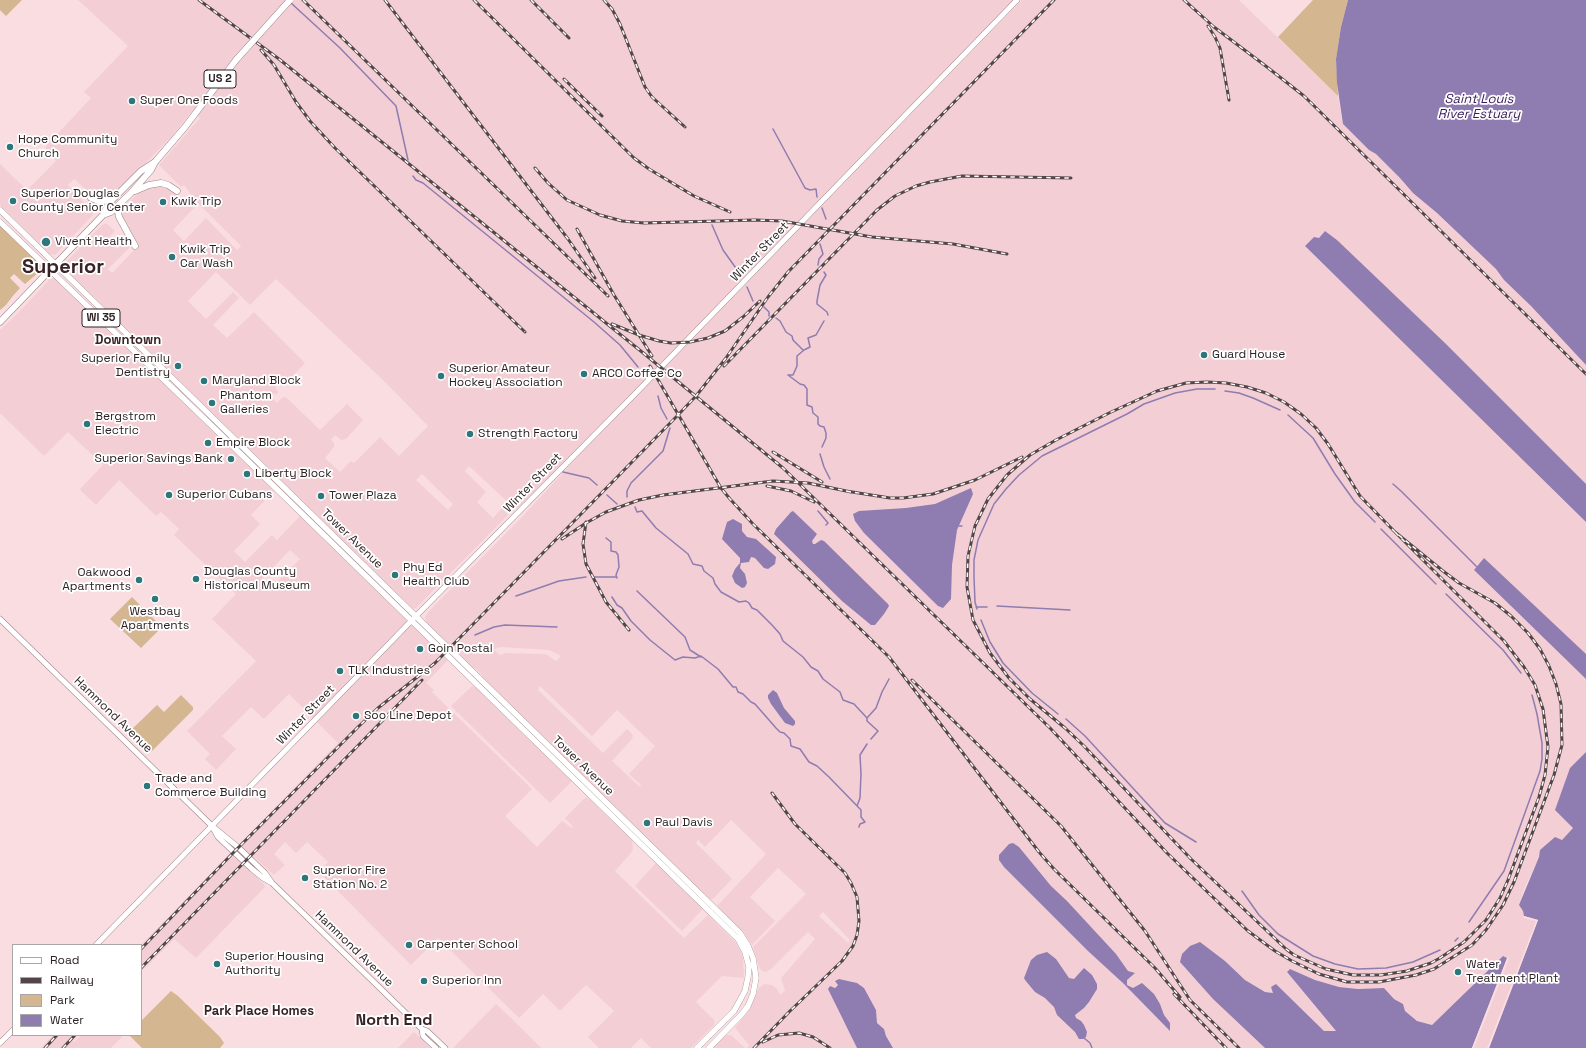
<!DOCTYPE html>
<html>
<head>
<meta charset="utf-8">
<style>
	body { margin:0 }
	#map { position:relative; width:1586px; height:1048px; overflow:hidden; background:#f9dde1; font-family:"Space Grotesk",sans-serif }
	canvas { display:block }
	.legend { position:absolute; left:12px; top:944px; width:130px; height:92px; box-sizing:border-box; background:#fff; border:1px solid #aba7a7; margin:0; padding:5px 7px; list-style:none; font-size:12px; color:#2c2224 }
	.legend li { display:flex; align-items:center; gap:8px; height:20px }
	.legend b { width:20px; border:1px solid #aba7a7 }
</style>
</head>
<body>
<div id="map">
<canvas width="1586" height="1048"></canvas>
<ul class="legend">
<li><b style="height:5px;background:#fff"></b>Road</li>
<li><b style="height:5px;background:#544648"></b>Railway</li>
<li><b style="height:11px;background:#d4b690"></b>Park</li>
<li><b style="height:11px;background:#8f7cb0"></b>Water</li>
</ul>
</div>
<script>
const c = document.querySelector('canvas').getContext('2d');
c.lineJoin = 'round';
function fill(path, color) { c.fillStyle = color; c.fill(path, 'evenodd'); }
const shape = rows => new Path2D(rows.map(r => 'M' + r).join(''));
function strokePath(path, color, width, dash) { c.strokeStyle = color; c.lineWidth = width; c.lineCap = dash ? 'butt' : 'round'; c.setLineDash(dash || []); c.stroke(path); }
function drawText(font, color, halo, rows, align = 'center') {
  c.font = font + ' "Space Grotesk",sans-serif'; c.lineWidth = 3.5; c.setLineDash([]); c.textBaseline = 'middle'; c.strokeStyle = halo; c.fillStyle = color; for (const [text, x, y, turn = 0] of rows) {
    c.save(); c.translate(x, y); c.rotate((+turn || 0) * Math.PI / 180); c.textAlign = isNaN(turn) ? turn : align; if (halo) c.strokeText(text, 0, 0); c.fillText(text, 0, 0); c.restore();
  }
}
const built = shape([
	[78,0,1014,0,806,213,638,388,520,506,517,508,513,507,469,466,465,471,486,492,477,502,493,518,502,508,508,515,416,608,413,609,65,269,66,262,102,225,106,223,115,231,107,239,117,249,125,241,131,246,108,269,112,273,139,245,133,238,121,217,121,211,141,190,161,184,172,190,194,208,173,230,184,241,206,218,237,250,241,246,193,198,185,186,180,186,159,165,200,118,193,110,172,136,144,165,109,197,103,200,92,195,74,179,68,185,92,211,93,215,55,255,50,254,0,205,0,164,27,190,56,161,46,152,46,146,91,98,84,92,128,46],
	[216,272,250,305,276,279,385,382,428,426,399,456,380,437,354,463,351,461,340,472,325,458,334,447,334,443,331,440,335,435,341,440,346,439,363,420,347,404,320,430,287,398,283,397,277,403,271,397,273,394,277,394,278,392,273,383,277,379,281,382,286,383,305,363,254,312,227,338,213,325,239,298,233,292,206,319,188,301],
	[422,474,453,504,448,510,416,480],
	[1022,0,1239,0,1338,96,1343,124,1369,150,1376,154,1400,178,1413,193,1437,213,1496,269,1504,280,1531,306,1586,365,1586,484,1445,343,1337,240,1325,231,1319,238,1305,246,1586,522,1586,654,1484,558,1474,570,1586,679,1586,752,1570,768,1573,828,1562,840,1540,850,1539,857,1524,889,1519,905,1523,911,1524,916,1538,920,1489,1048,1472,1048,1503,956,1432,1025,1417,1021,1405,1011,1403,1004,1394,999,1384,988,1358,989,1339,987,1315,980,1290,969,1287,972,1336,1032,1324,1031,1276,984,1273,993,1265,992,1245,980,1225,961,1209,949,1180,962,1213,999,1265,1048,893,1048,886,1036,884,1029,877,1023,876,1010,864,988,853,982,839,979,838,985,829,991,834,999,843,1021,845,1021,857,1048,747,1048,749,1045,735,1028,751,1006,759,988,764,984,772,985,777,989,780,995,785,990,781,978,815,939,808,932,771,969,766,972,762,971,759,967,753,947,806,894,778,868,750,897,775,921,752,945,742,932,717,906,766,854,731,820,705,847,698,840,696,843,732,879,713,899,710,900,483,679,482,675,476,669,470,667,464,659,426,622,425,617,429,611,523,516,582,452],
	[501,647,549,650,561,656,556,661,549,656,544,654,507,653,500,655,494,650,496,648],
	[540,686,592,736,617,710,655,746,629,774,641,785,640,787,612,761,632,739,633,735,627,729,603,753,538,690],
	[823,912,850,940,848,943,819,916],
	[54,278,57,279,274,491,251,515,260,524,234,551,245,562,272,535,277,540,300,516,448,660,426,683,434,690,432,692,532,789,505,816,537,847,562,821,572,828,573,827,565,818,585,798,587,797,632,840,633,849,631,853,615,871,684,938,708,915,735,942,743,956,744,978,722,976,696,1002,715,1021,714,1025,691,1048,651,1048,641,1038,631,1048,599,1048,588,1037,614,1011,586,985,560,1011,543,994,519,1018,438,938,411,965,324,877,328,873,323,867,328,862,307,842,296,853,285,842,274,854,285,865,274,875,254,857,245,866,264,884,265,887,196,958,174,939,141,972,141,945,338,743,289,694,264,719,251,707,222,736,236,749,216,770,205,759,210,754,187,731,256,661,212,619,236,594,174,535,179,529,161,512,156,516,119,480,96,505,82,492,80,489,103,465,68,432,44,456,0,413,0,330,17,314,50,279],
	[290,550,300,559,271,588,262,579],
	[472,686,478,688,485,697,572,781,550,803,451,706],
	[656,863,703,909,682,931,635,886],
	[496,1004,508,1015,541,1048,454,1048,456,1045],
	[414,1032,431,1048,398,1048],
	[53,1035,78,1035,73,1041,74,1042,81,1035,120,1035,122,1037,111,1048,41,1048],
	[725,1035,731,1035,745,1048,712,1048]
]);
const green = shape([
	[0,0,22,0,6,16,0,10],
	[1313,0,1348,0,1341,27,1336,59,1338,96,1278,37],
	[0,225,40,264,41,267,39,272,25,284,14,274,10,278,20,288,12,297,6,305,0,310],
	[132,597,162,627,141,648,110,619],
	[181,695,193,707,193,710,151,752,146,753,127,734,157,705,164,712],
	[171,991,178,996,220,1037,224,1043,220,1048,142,1048,129,1035,141,1035,141,1021]
]);
const water = shape([
	[1348,0,1586,0,1586,365,1531,306,1504,280,1496,269,1437,213,1413,193,1400,178,1376,154,1369,150,1343,124,1337,83,1336,59,1341,27],
	[1325,231,1337,240,1445,343,1586,484,1586,522,1305,246,1314,237,1319,238],
	[971,488,973,494,957,530,952,565,951,599,943,608,938,606,864,533,855,521,853,514,859,511,906,508,935,504],
	[793,511,817,534,812,541,813,544,815,544,821,540,824,541,888,604,889,606,884,614,875,625,871,625,842,601,774,534,776,529,791,512],
	[733,519,742,524,742,531,747,537,756,539,776,557,775,564,768,569,764,568,755,558,751,557,749,562,741,563,740,568,745,574,747,583,745,587,742,588,735,583,732,576,735,569,740,563,740,558,722,539,727,522],
	[1484,558,1586,654,1586,679,1474,570],
	[773,690,777,693,784,708,795,721,795,724,793,726,785,723,771,704,768,698,768,695],
	[1586,752,1586,1048,1489,1048,1538,920,1524,916,1523,911,1519,905,1539,857,1540,850,1555,837,1562,840,1573,828,1555,810,1570,768],
	[1013,843,1019,847,1051,886,1067,901,1116,954,1128,971,1135,973,1127,980,1127,985,1133,988,1142,983,1154,994,1160,1004,1164,1015,1170,1023,1170,1031,1124,984,1088,951,1004,867,999,860,999,855,1009,844],
	[1200,942,1225,961,1245,980,1265,992,1273,993,1271,987,1276,984,1324,1031,1336,1031,1287,972,1290,969,1315,980,1339,987,1358,989,1384,988,1394,999,1403,1004,1405,1011,1417,1021,1432,1025,1503,956,1507,958,1472,1048,1265,1048,1213,999,1180,962,1182,954,1190,946],
	[1047,952,1056,959,1069,978,1074,979,1084,968,1092,975,1097,984,1097,989,1089,1002,1084,1008,1075,1015,1076,1018,1081,1021,1084,1025,1087,1032,1086,1037,1083,1039,1079,1039,1075,1032,1057,1015,1054,1007,1045,998,1035,992,1025,980,1024,978,1031,960,1037,955],
	[839,979,857,983,864,988,876,1010,877,1023,884,1029,886,1036,893,1048,857,1048,828,989,830,986,835,988,838,985,835,981]
]);
const pier = shape([
	[1524,916,1538,920,1489,1048,1487,1048,1536,921,1523,918],
	[1508,956,1509,959,1474,1048,1472,1048]
]);
const stream = shape([
	[291,3,340,48,396,106,408,160],
	[773,129,805,188,810,190,816,189,817,197],
	[413,176,416,180,423,183,594,322,620,345,638,367],
	[822,208,826,219],
	[712,225,723,250,738,271,738,277],
	[818,265,819,259,823,254,820,244],
	[824,272,826,275,820,285,817,301,817,304,827,312,828,315],
	[747,287,753,301],
	[764,307,769,312,769,316],
	[776,318,780,321,786,332,792,336,793,340,803,350],
	[1225,391,1239,393,1253,398,1280,410],
	[658,396,661,408,667,419],
	[1288,415,1313,438,1335,474,1355,502,1375,522],
	[822,447,826,438,826,433,824,427,820,426,818,424,818,417,813,413,812,407,807,405,807,389,804,385,800,384,788,375,793,375,797,366,797,356,804,350,810,347,808,338,816,335,824,321],
	[820,454,824,467,830,479],
	[563,472,589,478,597,485],
	[1393,484,1401,491,1477,567],
	[607,495,617,504],
	[627,497,627,491,631,483,663,451,670,428],
	[635,507,637,512,642,511,656,528,688,554,693,564,702,566,704,571,713,578,715,584,721,592,739,602,746,601,749,603,752,608,757,610,772,625,780,634,783,641,803,657,811,667,818,671,823,679,840,692,843,700,854,704,867,718],
	[818,511,828,523,826,525],
	[959,526,962,526],
	[1381,529,1436,584],
	[606,538,611,542,611,551,616,552,618,555,619,567,616,575,617,578],
	[593,577,616,577],
	[637,591,685,637,690,650,701,657],
	[1446,594,1503,650,1521,673],
	[516,596,559,581,586,577],
	[612,597,617,605,622,608,631,621,650,640,675,660,683,657,695,658,701,656,718,669,733,687,736,687,738,692,743,694,751,702,755,704,776,728,780,732,784,733,790,739,791,746,800,749,809,762,817,766,829,777,861,810,861,817,865,822,860,824,859,827],
	[997,606,1070,610],
	[976,607,987,607],
	[977,609,975,602,974,577,974,560,978,540,994,504,1006,489,1019,475,1042,456,1127,414,1144,404,1175,393,1197,389,1215,389],
	[981,620,990,642,1003,663,1032,693,1058,714],
	[475,635,494,627,505,625,557,627],
	[1066,719,1085,736,1165,823,1196,842],
	[871,739,878,731,867,721,867,718,876,708,882,692,889,679],
	[857,806,860,798,861,774,860,755,867,744],
	[1242,891,1259,915,1278,934,1313,956,1335,964,1358,969,1386,968,1413,962,1440,950],
	[1469,922,1504,871,1540,771,1542,759,1542,743,1537,714,1532,695],
	[1455,941,1458,938],
	[1084,1038,1090,1043,1092,1048]
]);
const secondary = shape([
	[0,619,212,826,239,848,265,873,272,883,422,1029,427,1031,445,1048],
	[212,826,218,837,252,869,263,878,272,883],
	[96,945,416,616,632,397,1017,0],
	[422,1029,423,1036,436,1048],
	[0,1043,13,1030]
]);
const primary = shape([
	[0,210,740,933,748,946,753,958,756,978,753,994,748,1006,742,1014,709,1048],
	[0,222,211,425,738,939,745,952,749,967,748,977,745,991,734,1011,697,1048]
]);
const highway = shape([
	[135,191,149,185,161,183,168,185,177,191],
	[91,198,101,202,111,198],
	[120,205,118,212,119,217,135,246],
	[103,215,111,212,130,194,151,170,155,162],
	[0,322,103,215,109,203,141,171,155,162]
]);
const rail = shape([
	[199,0,279,59,642,352,783,468,1050,728,1167,853,1248,931,1275,951,1292,961,1319,974,1347,982,1379,982,1416,975,1434,969,1472,945,1486,930,1503,905,1514,882,1554,775,1562,745,1561,704,1556,684,1549,666,1540,649,1528,633,1511,616,1495,603,1459,583,1443,571,1395,532,1360,496,1328,444,1316,428,1301,414,1284,402,1266,393,1247,387,1226,383,1207,382,1186,383,1157,391,1109,413,1056,440,1030,455,1007,475,988,499,975,526,968,556,967,587,973,620,990,653,1009,678,1030,699,1065,728,1084,746,1191,859,1286,949,1294,955,1326,969,1353,975,1381,975,1407,971,1431,963,1440,958,1464,942,1486,920,1500,898,1508,880,1539,797,1545,775,1548,747,1543,709,1535,685,1524,667,1504,641,1395,532],
	[303,0,608,296],
	[385,0,568,239,595,278],
	[474,0,634,158,649,169,694,196,730,212],
	[531,0,569,38],
	[604,0,612,9,620,24,645,87,652,97,685,127],
	[1184,0,1214,27,1267,67,1304,96,1586,374],
	[1208,26,1215,37,1220,48,1229,100],
	[261,50,274,65,296,102,310,121,335,148,525,332],
	[564,79,602,116],
	[535,168,548,183,567,200,600,215,622,221,644,223,755,220,782,221,872,237,953,244,1007,254],
	[577,229,614,295,652,356],
	[612,324,639,335,659,341,671,343,690,342,708,338,725,331,743,317,760,301],
	[650,366,721,488,730,499,753,524,889,657,1039,852,1054,869,1155,968,1180,997],
	[724,366,877,210,895,196,916,186,930,182,962,176,1071,178],
	[773,452,822,482],
	[767,486,791,491,814,502],
	[846,491,890,498,903,498,933,494,975,480,1022,457],
	[586,522,583,544,586,564,606,602,629,630],
	[562,539,586,523,606,512,639,500,663,495,773,481,808,483,851,492],
	[912,680,1061,826,1145,931,1190,1000,1239,1048],
	[141,949,231,855,358,727,378,708,435,663,678,415,696,396,726,358,768,297,788,272,1054,0],
	[141,968,422,680],
	[1174,994,1226,1048],
	[763,1042,778,1035,799,1033,813,1037,830,1048],
	[45,1048,57,1035],
	[63,1048,75,1035],
	[754,1048,790,1011,842,961,853,946,857,935,859,921,857,897,851,883,845,873,795,824,772,793]
]);
const highwayBridge = shape([
	[155,162,185,127,236,60,290,0]
]);
const markers = [
	[132,101,4,"#2d777c"],
	[10,147,4,"#2d777c"],
	[13,201,4,"#2d777c"],
	[163,202,4,"#2d777c"],
	[46,242,5,"#2d777c"],
	[172,257,4,"#2d777c"],
	[1204,355,4,"#2d777c"],
	[178,366,4,"#2d777c"],
	[584,374,4,"#2d777c"],
	[441,376,4,"#2d777c"],
	[204,381,4,"#2d777c"],
	[212,403,4,"#2d777c"],
	[87,424,4,"#2d777c"],
	[470,434,4,"#2d777c"],
	[208,443,4,"#2d777c"],
	[231,459,4,"#2d777c"],
	[247,474,4,"#2d777c"],
	[169,495,4,"#2d777c"],
	[321,496,4,"#2d777c"],
	[395,575,4,"#2d777c"],
	[196,579,4,"#2d777c"],
	[139,580,4,"#2d777c"],
	[155,599,4,"#2d777c"],
	[420,649,4,"#2d777c"],
	[340,671,4,"#2d777c"],
	[356,716,4,"#2d777c"],
	[147,786,4,"#2d777c"],
	[647,823,4,"#2d777c"],
	[305,878,4,"#2d777c"],
	[409,945,4,"#2d777c"],
	[217,964,4,"#2d777c"],
	[1458,972,4,"#2d777c"],
	[424,981,4,"#2d777c"]
];
const shields = [
	[220,79,32],
	[101,318,38]
];
const shieldNames = [
	["US 2",220,79],
	["WI 35",101,318]
];
const poiNames = [
	["Super One Foods",140,101],
	["Hope Community",18,140],
	["Church",18,154],
	["Superior Douglas",21,194],
	["County Senior Center",21,208],
	["Kwik Trip",171,202],
	["Vivent Health",55,242],
	["Kwik Trip",180,250],
	["Car Wash",180,264],
	["Guard House",1212,355],
	["Superior Family",170,359,"right"],
	["Dentistry",170,373,"right"],
	["Superior Amateur",449,369],
	["Hockey Association",449,383],
	["ARCO Coffee Co",592,374],
	["Maryland Block",212,381],
	["Phantom",220,396],
	["Galleries",220,410],
	["Bergstrom",95,417],
	["Electric",95,431],
	["Strength Factory",478,434],
	["Empire Block",216,443],
	["Superior Savings Bank",223,459,"right"],
	["Liberty Block",255,474],
	["Superior Cubans",177,495],
	["Tower Plaza",329,496],
	["Phy Ed",403,568],
	["Health Club",403,582],
	["Douglas County",204,572],
	["Historical Museum",204,586],
	["Oakwood",131,573,"right"],
	["Apartments",131,587,"right"],
	["Westbay",155,612,"center"],
	["Apartments",155,626,"center"],
	["Goin Postal",428,649],
	["TLK Industries",348,671],
	["Soo Line Depot",364,716],
	["Trade and",155,779],
	["Commerce Building",155,793],
	["Paul Davis",655,823],
	["Superior Fire",313,871],
	["Station No. 2",313,885],
	["Carpenter School",417,945],
	["Superior Housing",225,957],
	["Authority",225,971],
	["Water",1466,965],
	["Treatment Plant",1466,979],
	["Superior Inn",432,981]
];
const streetNames = [
	["Winter Street",760,252,-46],
	["Winter Street",533,483,-46],
	["Tower Avenue",352,539,44],
	["Hammond Avenue",113,715,44],
	["Winter Street",306,715,-46],
	["Tower Avenue",583,766,44],
	["Hammond Avenue",354,949,44]
];
const waterNames = [
	["Saint Louis",1479,99],
	["River Estuary",1479,114]
];
const neighbourhoodNames = [
	["Downtown",128,340],
	["Park Place Homes",259,1011]
];
const districtNames = [
	["North End",394,1021]
];
const townNames = [
	["Superior",63,268]
];
fill(built, '#f3cfd5');
fill(green, '#d4b690');
fill(water, '#8f7cb0');
fill(pier, '#f9dde1');
strokePath(stream, '#8f7cb0', 1.5);
strokePath(secondary, '#9c8286', 6);
strokePath(primary, '#9c8286', 6);
strokePath(highway, '#9c8286', 7);
strokePath(secondary, '#fff', 5);
strokePath(primary, '#fff', 5.5);
strokePath(highway, '#fff', 6);
strokePath(rail, '#544648', 3);
strokePath(rail, '#fff', 1.5, [4.5]);
strokePath(highwayBridge, '#9c8286', 7, []);
strokePath(highwayBridge, '#fff', 6);
for (const [x, y, r, color] of markers) { const dot = new Path2D(); dot.arc(x, y, r, 0, 2 * Math.PI); c.fillStyle = color; c.fill(dot); strokePath(dot, '#fff', 1.5); }
for (const [x, y, w] of shields) { const box = new Path2D(); box.roundRect(x - w / 2, y - 9, w, 18, 3); c.fillStyle = '#fff'; c.fill(box); strokePath(box, '#2c2224', 1); }
drawText('bold 11px', '#2c2224', null, shieldNames);
drawText('12px', '#2c2224', '#fff', poiNames, 'left');
drawText('12px', '#2c2224', '#fff', streetNames);
drawText('italic 13px', '#381b5b', '#fff', waterNames);
drawText('bold 13px', '#382327', '#fff', neighbourhoodNames);
drawText('bold 16px', '#382327', '#fff', districtNames);
drawText('bold 20px', '#382327', '#fff', townNames);
</script>
</body>
</html>
